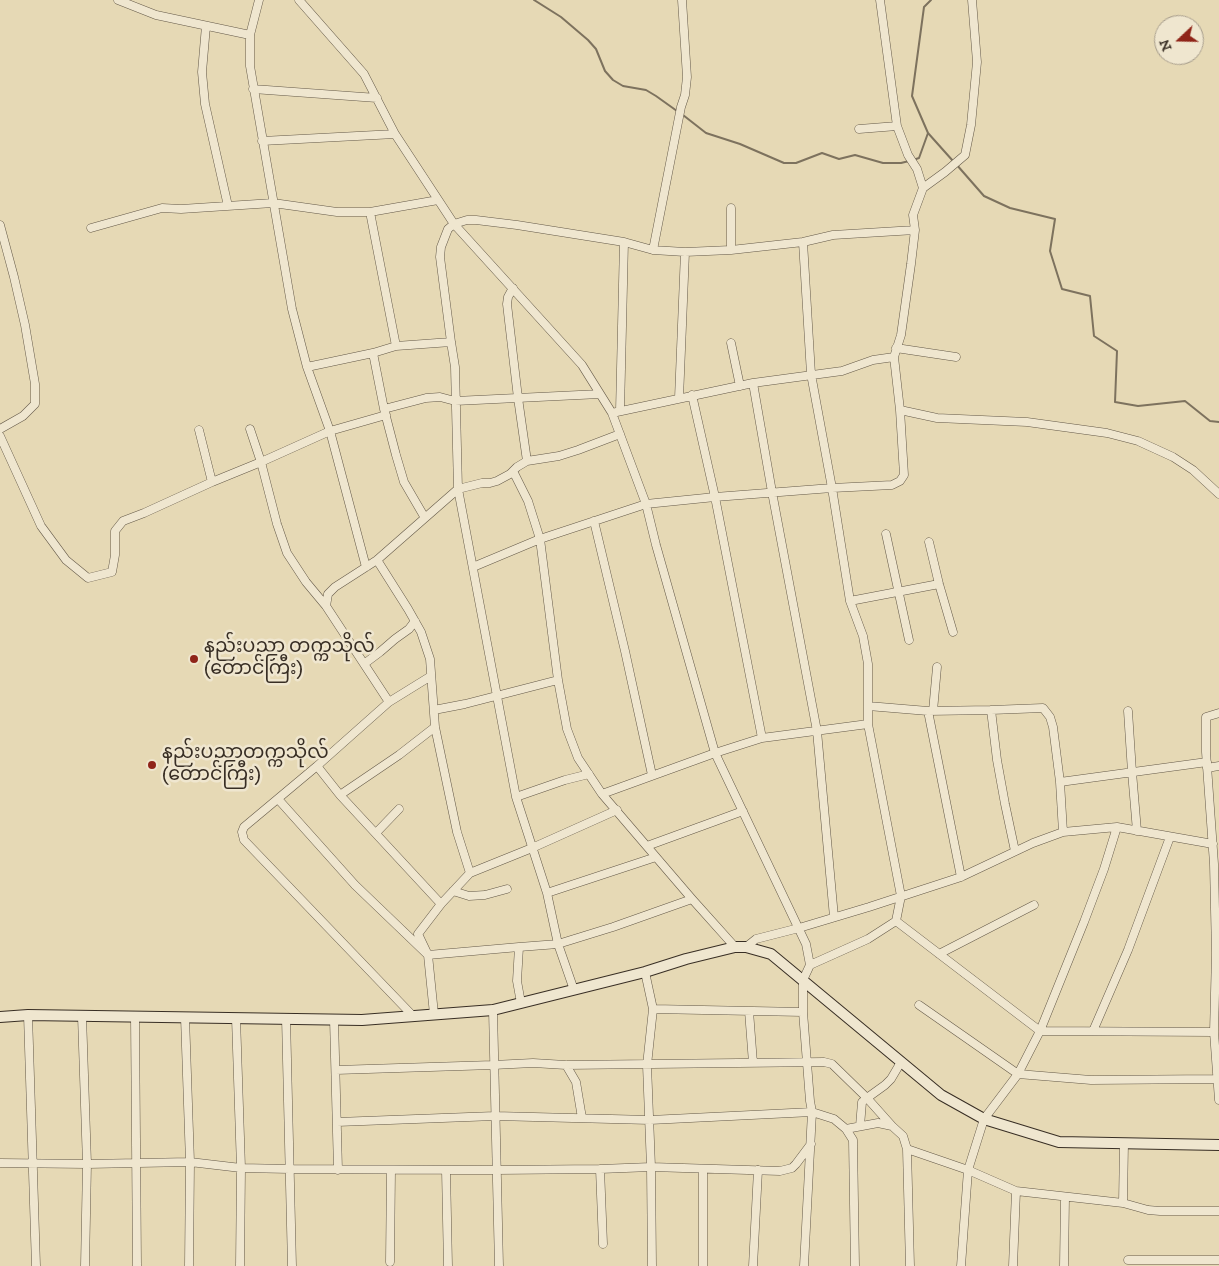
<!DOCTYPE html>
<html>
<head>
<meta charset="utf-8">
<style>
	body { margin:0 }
	#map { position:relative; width:1219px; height:1266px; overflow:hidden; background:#e6d9b5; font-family:"IM FELL DW Pica",serif }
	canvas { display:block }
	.north { position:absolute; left:1154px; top:15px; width:50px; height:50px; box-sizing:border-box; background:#efe6cf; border:1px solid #a69c8b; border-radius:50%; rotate:249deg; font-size:14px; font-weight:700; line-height:20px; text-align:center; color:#382e24 }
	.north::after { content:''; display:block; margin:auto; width:18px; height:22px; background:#8f2418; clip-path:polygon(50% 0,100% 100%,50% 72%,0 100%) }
</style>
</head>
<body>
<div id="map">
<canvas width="1219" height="1266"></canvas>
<div class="north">N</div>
</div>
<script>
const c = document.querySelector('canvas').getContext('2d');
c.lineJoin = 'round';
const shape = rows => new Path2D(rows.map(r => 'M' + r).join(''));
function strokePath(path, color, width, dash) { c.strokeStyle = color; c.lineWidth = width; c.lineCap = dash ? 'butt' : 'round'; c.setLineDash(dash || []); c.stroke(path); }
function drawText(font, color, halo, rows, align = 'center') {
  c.font = font + ' "IM FELL DW Pica","Noto Sans Myanmar",serif'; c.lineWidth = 5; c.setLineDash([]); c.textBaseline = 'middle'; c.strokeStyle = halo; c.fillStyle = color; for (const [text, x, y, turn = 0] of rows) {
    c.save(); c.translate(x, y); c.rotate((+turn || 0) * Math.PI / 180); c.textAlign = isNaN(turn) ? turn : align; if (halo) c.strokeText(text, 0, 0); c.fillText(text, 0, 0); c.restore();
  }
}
const stream = shape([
	[534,0,561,17,588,40,596,49,605,71,613,80,623,86,646,90,656,96,677,111],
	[931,0,924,7,912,96,928,133,953,161],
	[683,115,706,133,740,144,784,163,796,163,822,153,839,159,855,155,883,163,901,163,909,161],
	[913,160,919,158,928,133],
	[956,164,984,196,1010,208,1055,219,1050,251,1062,289,1090,296,1094,336,1117,351,1115,402,1138,406,1185,401,1210,421,1219,422]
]);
const minor = shape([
	[118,0,156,15,250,35],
	[259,0,250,35,250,66,292,309,307,367,330,431,366,567],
	[299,0,364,74,395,134,454,224,582,365,612,413,646,504,656,545,715,753,806,944,810,965,803,980,803,1012,810,1101,812,1112,834,1119,846,1129,853,1140,855,1266],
	[880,0,897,126,908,155,917,169,923,188],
	[206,26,202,72,205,104,228,206],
	[253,89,377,98],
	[859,129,897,126],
	[262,141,395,134],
	[731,208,731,250,803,242,833,235,915,230],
	[370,212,396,346],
	[0,225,14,277,25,325,35,384,35,404,23,416,0,429],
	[91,228,162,208,181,209,273,203,337,212,370,212,438,200],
	[803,242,811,374,832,488,850,601,863,636,868,664,868,724,901,896,896,921],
	[653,250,681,107,685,95,687,77,682,0],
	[685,252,731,250],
	[513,288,508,297,507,304,518,398,527,461],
	[731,343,740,386],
	[896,348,956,357],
	[373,353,384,409,396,455,404,482,425,518],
	[307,367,373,353,396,346,451,342],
	[753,383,772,492,817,731,834,917],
	[692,395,715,497,762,738],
	[384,409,426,398,440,397,455,401,600,394],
	[900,410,937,418,1027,422,1107,433,1138,441,1173,457,1193,470,1219,494],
	[620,411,624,242],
	[612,413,753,383,842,371,873,360,894,357,901,335,911,264,915,230,913,215,923,188,945,172,965,155,971,125,977,62,972,0],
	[250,429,261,462,277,524,287,553,306,582,326,606],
	[199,430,212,482],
	[0,436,41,526,66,560,88,578,112,572,115,555,115,531,123,521,144,513,212,482,261,462,330,431,386,415],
	[513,471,528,501,540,539,558,680,567,729,578,758,602,794,692,899,735,947],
	[594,521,625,651,652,775],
	[886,534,909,640],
	[929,542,939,584,953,632],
	[377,560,408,609,421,632,430,659,435,727,457,832,470,873],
	[473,567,540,539,646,504,715,497,832,488,892,485,900,481,904,475,900,410,894,357],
	[850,601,939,584],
	[364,664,380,652,395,639,409,629,415,621],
	[431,676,389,702,317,766,340,795,441,904],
	[389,702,326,606,328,594,335,587,377,560,458,489,482,483,490,483,497,481,510,474,517,467,527,461,559,456,578,450,620,434],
	[868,706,928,711,991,710,1043,708,1050,717,1053,727,1060,782,1063,832],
	[434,710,465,704,558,680],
	[991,710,997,760,1005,804,1015,851],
	[928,711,961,877],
	[933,711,937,667],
	[1128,711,1132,772,1137,831],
	[1219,713,1206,717,1206,752,1214,864,1216,954,1214,1032,1219,1100],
	[317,766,244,827,242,832,244,840,413,1016],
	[1207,768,1219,766],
	[1060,782,1207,762],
	[602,794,715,753,762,738,868,724],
	[340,795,399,755,435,727],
	[516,797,565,780,589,774],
	[278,799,355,885,428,955,519,947,517,981,521,1003],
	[376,833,399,809],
	[647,846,743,811],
	[453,891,469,896,485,895,507,889],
	[547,893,656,857],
	[519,947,558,944,613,927,692,899],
	[746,947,756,939,799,928,869,907,961,877,1033,843,1063,832,1117,827,1213,844],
	[939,954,1034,905],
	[810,965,868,939,896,921,1040,1031,1214,1032],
	[645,972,653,1009,647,1065,651,1167,652,1266],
	[574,990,558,944,547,893,516,797,458,489,455,367,451,342,440,257,441,247,448,229,454,224,467,220,476,220,517,225,624,242,653,250,685,252,679,398],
	[919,1005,1018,1074,1091,1080,1218,1079],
	[653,1009,803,1012],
	[493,1010,499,1266],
	[749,1011,753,1063],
	[434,1014,428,955,418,934,441,904,470,873,532,848,617,810],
	[28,1015,36,1266],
	[82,1016,87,1164,85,1266],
	[135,1016,137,1266],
	[185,1017,190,1162,189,1266],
	[236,1018,241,1168,240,1266],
	[286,1018,292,1266],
	[334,1019,338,1170],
	[1093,1031,1128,950,1170,837],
	[566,1065,576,1082,582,1118],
	[336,1070,493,1065,533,1063,566,1065,824,1062,832,1064,867,1098,892,1126],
	[337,1122,495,1116,650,1120,812,1112,804,1266],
	[860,1126,862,1102,867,1098,885,1085,891,1079,901,1062],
	[846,1129,878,1123,892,1126,903,1136,907,1149,910,1266],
	[907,1149,968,1170,1016,1191,1123,1203,1148,1210,1160,1211,1219,1211],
	[0,1163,87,1164,190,1162,241,1168,290,1169,496,1170,600,1169,651,1167,780,1171,792,1168,796,1164,811,1144],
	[600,1169,603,1244],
	[703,1169,703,1266],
	[446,1170,448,1266],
	[1123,1203,1124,1143],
	[1128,1260,1219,1260],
	[390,1262,391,1170],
	[753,1266,758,1170],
	[961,1266,968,1170,984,1119,1018,1074,1040,1031,1084,922,1104,869,1117,827],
	[1013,1266,1016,1191],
	[1064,1266,1065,1197]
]);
const secondary = shape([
	[0,1017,28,1015,362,1020,493,1010,645,972,686,959,735,947,746,947,771,954,941,1095,984,1119,1059,1142,1219,1145]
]);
const markers = [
	[194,659,5,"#8f2418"],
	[152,765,5,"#8f2418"]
];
const poiNames = [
	["နည်းပညာ တက္ကသိုလ်",204,648],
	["(တောင်ကြီး)",204,670],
	["နည်းပညာတက္ကသိုလ်",162,754],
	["(တောင်ကြီး)",162,776]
];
strokePath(stream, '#7d725e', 2);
strokePath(minor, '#645948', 9);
strokePath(secondary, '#382e24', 12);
strokePath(minor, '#efe6cf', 8);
strokePath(secondary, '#efe6cf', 10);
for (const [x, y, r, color] of markers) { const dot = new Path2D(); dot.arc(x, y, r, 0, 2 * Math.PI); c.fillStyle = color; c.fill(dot); strokePath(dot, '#efe6cf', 2); }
drawText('19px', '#382e24', '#efe6cf', poiNames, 'left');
</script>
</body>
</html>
